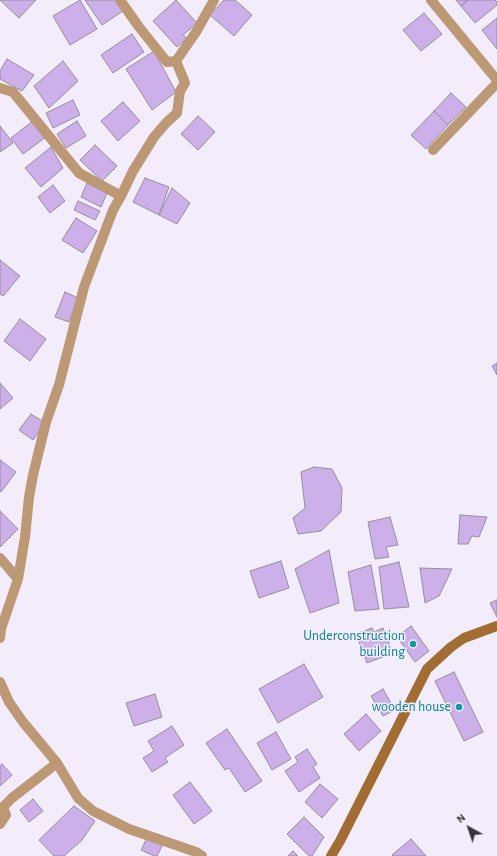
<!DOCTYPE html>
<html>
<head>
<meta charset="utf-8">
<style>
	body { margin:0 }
	#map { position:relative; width:497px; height:856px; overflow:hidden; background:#f3ecfa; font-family:"Alegreya Sans",sans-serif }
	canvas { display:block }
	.north { position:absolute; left:449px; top:808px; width:40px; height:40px; -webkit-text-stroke:3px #f3ecfa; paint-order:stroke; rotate:320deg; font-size:11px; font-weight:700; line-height:16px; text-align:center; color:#38353a }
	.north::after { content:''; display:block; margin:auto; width:14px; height:18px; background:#38353a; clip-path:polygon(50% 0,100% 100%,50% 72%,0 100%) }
</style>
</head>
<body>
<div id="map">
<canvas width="497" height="856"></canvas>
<div class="north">N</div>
</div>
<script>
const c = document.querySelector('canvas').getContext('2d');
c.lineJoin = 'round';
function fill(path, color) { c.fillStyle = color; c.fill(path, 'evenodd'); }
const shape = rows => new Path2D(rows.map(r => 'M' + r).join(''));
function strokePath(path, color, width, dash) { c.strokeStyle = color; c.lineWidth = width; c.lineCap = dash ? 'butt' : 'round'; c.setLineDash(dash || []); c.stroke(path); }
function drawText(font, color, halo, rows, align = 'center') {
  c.font = font + ' "Alegreya Sans",sans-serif'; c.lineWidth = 3; c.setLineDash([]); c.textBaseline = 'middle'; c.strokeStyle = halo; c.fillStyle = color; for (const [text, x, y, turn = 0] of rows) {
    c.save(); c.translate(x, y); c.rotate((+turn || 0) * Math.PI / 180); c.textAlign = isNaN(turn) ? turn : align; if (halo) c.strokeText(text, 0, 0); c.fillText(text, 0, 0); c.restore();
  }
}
const building = shape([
	[0,0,36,0,19,18,0,0],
	[80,0,97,29,70,45,53,16,80,0],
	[85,0,116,0,123,11,102,25,85,0],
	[176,0,197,23,183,35,187,38,177,47,153,21,176,0],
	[224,0,235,0,252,15,234,36,210,15,224,0],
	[456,0,468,0,461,6,456,0],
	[468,0,495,0,497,2,497,5,475,23,461,6,468,0],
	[424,13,442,34,421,51,403,30,424,13],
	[497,18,497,49,482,30,497,18],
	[132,34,144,52,113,73,101,55,132,34],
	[154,51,176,92,152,110,126,69,154,51],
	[7,59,34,75,22,91,0,79,0,71,7,59],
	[63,61,78,81,49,108,34,86,63,61],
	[451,93,466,107,448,125,434,111,451,93],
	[73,100,80,115,53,128,46,113,73,100],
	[123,102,140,121,118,141,101,121,123,102],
	[434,111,448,125,426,149,411,135,434,111],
	[198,116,215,132,198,150,181,134,198,116],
	[34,120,46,137,23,154,11,138,34,120],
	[77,121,86,136,66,148,57,134,77,121],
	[0,126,13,143,0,152,0,126],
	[95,145,117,166,102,181,80,160,95,145],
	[51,147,63,168,41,187,25,168,51,147],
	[145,178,169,187,159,215,133,202,145,178],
	[87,183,107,193,101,207,81,197,87,183],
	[53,185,65,201,50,213,38,197,53,185],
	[172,188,190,203,177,224,159,215,172,188],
	[78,201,100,211,95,220,74,210,78,201],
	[76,218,97,231,83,253,62,240,76,218],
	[0,260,20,276,3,296,0,294,0,260],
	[65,292,78,298,69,322,55,317,65,292],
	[20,319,46,339,30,361,4,341,20,319],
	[497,363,497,375,492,366,497,363],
	[0,383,13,398,0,409,0,383],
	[31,414,45,423,33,440,19,430,31,414],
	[0,460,16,472,1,492,0,490,0,460],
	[314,467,332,469,342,488,341,512,321,531,298,534,293,518,305,508,301,472,314,467],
	[0,511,18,529,0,547,0,511],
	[460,515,487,517,479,537,472,536,468,544,458,544,460,515],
	[390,517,398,545,386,547,389,557,375,559,368,522,390,517],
	[329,550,339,603,310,613,295,569,329,550],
	[281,561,289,588,259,598,250,571,281,561],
	[399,562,409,607,384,609,379,567,399,562],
	[371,565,379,609,355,611,348,572,371,565],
	[420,568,452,569,439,596,425,603,420,568],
	[497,600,497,617,490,603,497,600],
	[411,626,429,651,415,662,397,637,411,626],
	[372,628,374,632,383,628,393,653,367,663,356,634,372,628],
	[304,664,323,697,278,723,259,689,304,664],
	[454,672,483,732,464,741,435,681,454,672],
	[383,689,395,710,383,716,371,696,383,689],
	[155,694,162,717,134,726,126,703,155,694],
	[366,714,381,731,359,751,344,734,366,714],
	[172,726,184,745,165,758,168,762,152,772,143,758,154,751,148,741,172,726],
	[227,729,262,781,245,792,229,768,225,770,206,743,227,729],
	[276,732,291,759,272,770,257,743,276,732],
	[307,749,317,764,313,767,320,778,299,792,285,771,298,762,295,757,307,749],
	[2,764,12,775,0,786,0,766,2,764],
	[190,782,212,811,194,824,173,795,190,782],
	[320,784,338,799,322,818,305,802,320,784],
	[33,799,43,811,29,822,20,810,33,799],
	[74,806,95,821,82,840,64,856,54,856,39,840,74,806],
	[304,817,324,837,312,856,309,856,287,834,304,817],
	[148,836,163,844,157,856,154,856,141,850,148,836],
	[411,839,426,856,393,856,392,855,411,839],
	[293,851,298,856,288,856,293,851]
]);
const street = shape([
	[431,0,497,80],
	[176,61,196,32,214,0],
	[0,88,13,92,79,173,121,196],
	[433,150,497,83],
	[0,558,18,579,1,629,0,638],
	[18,579,25,537,29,497,33,475,46,422,59,385,84,287,113,210,121,196,133,171,154,137,166,123,177,113,180,91,185,83,176,61,167,62,139,27,120,0],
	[0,682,9,702,23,722,57,763,78,798,93,811,129,829,196,852,202,856],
	[0,824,6,815,3,807,12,798,57,763]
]);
const secondary = shape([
	[331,856,340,841,427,669,451,647,464,638,497,626]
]);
const markers = [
	[413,644,4,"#0f9aa8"],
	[459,707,4,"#0f9aa8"]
];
const cultureNames = [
	["Underconstruction",405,636],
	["building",405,652],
	["wooden house",451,707]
];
fill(building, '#cdafe9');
strokePath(building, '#948f9b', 1);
strokePath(street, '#bd9874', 10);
strokePath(secondary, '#a16d33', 10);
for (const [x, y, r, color] of markers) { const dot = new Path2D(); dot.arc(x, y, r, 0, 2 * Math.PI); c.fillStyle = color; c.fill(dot); strokePath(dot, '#f3ecfa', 1.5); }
drawText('14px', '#0d838f', '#f3ecfa', cultureNames, 'right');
</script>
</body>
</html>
